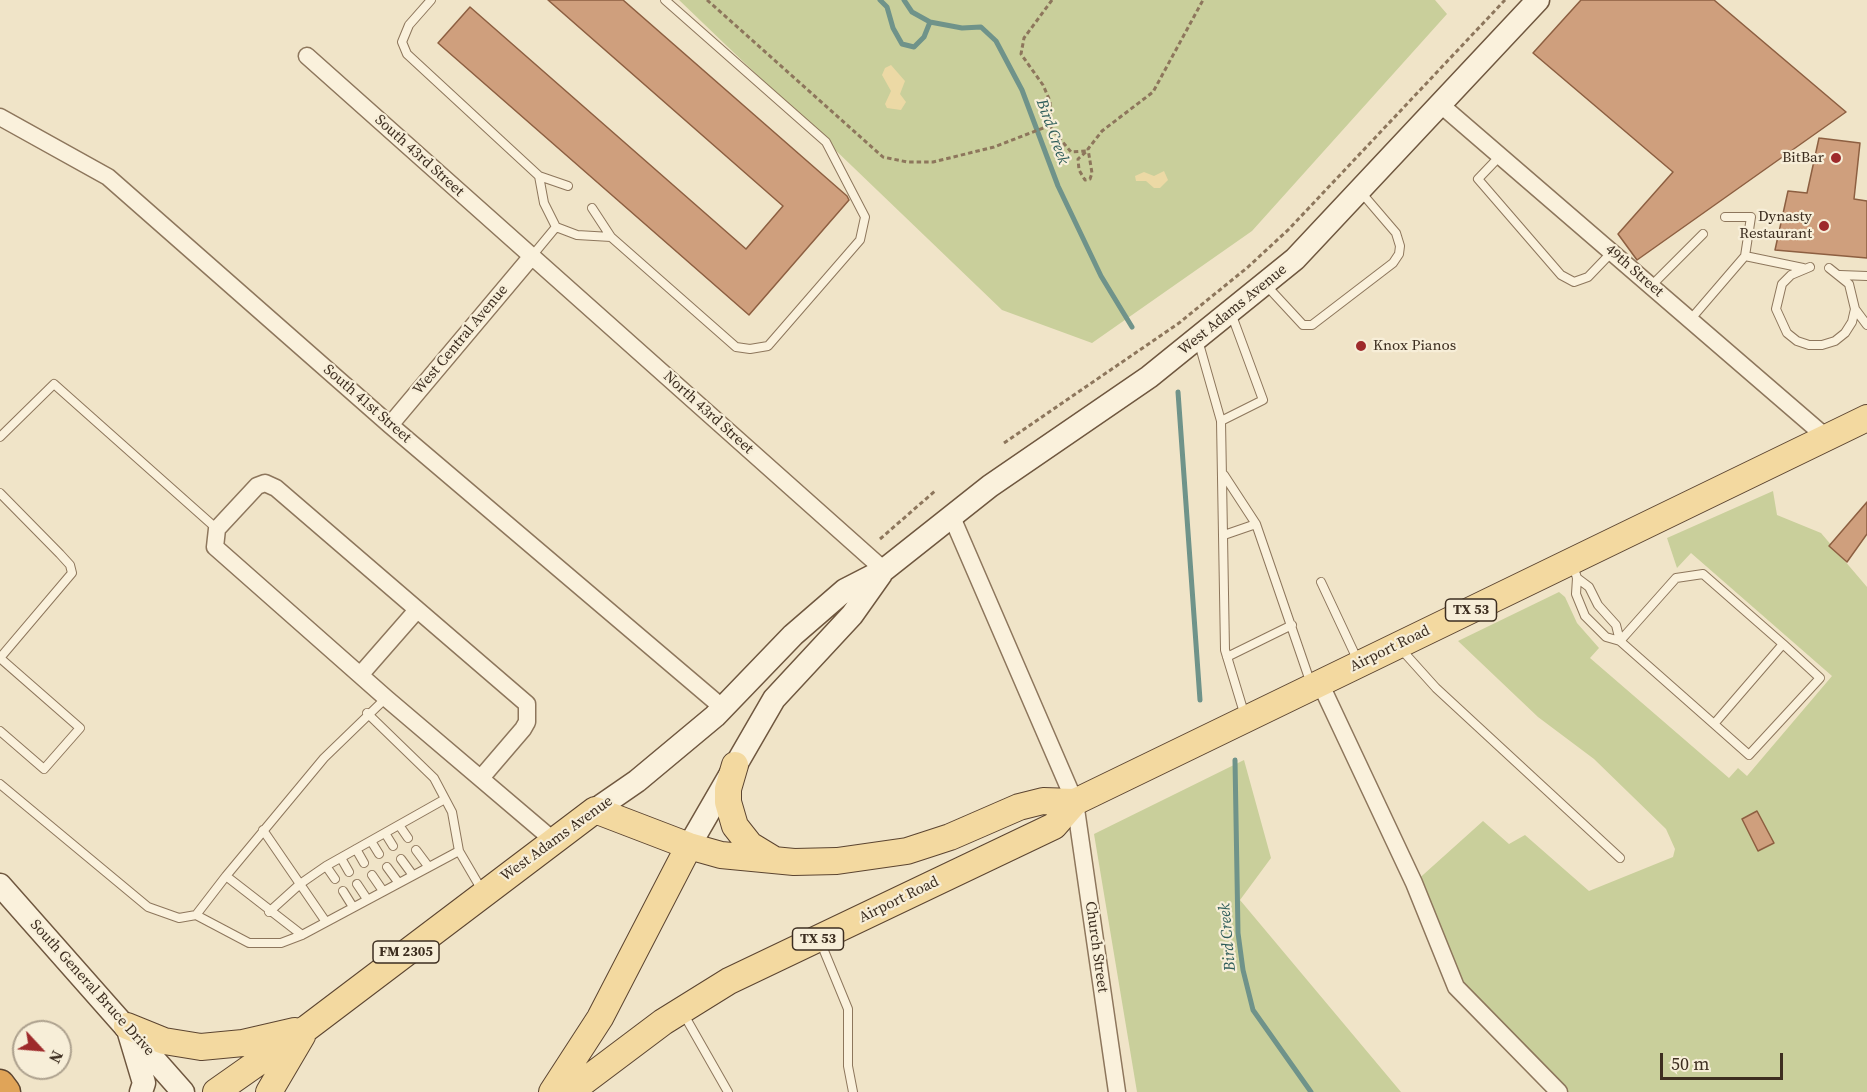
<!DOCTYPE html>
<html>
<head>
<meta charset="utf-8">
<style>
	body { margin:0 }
	#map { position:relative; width:1867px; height:1092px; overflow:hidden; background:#f0e4c8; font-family:"Source Serif 4",serif }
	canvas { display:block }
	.north { position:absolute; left:12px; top:1020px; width:60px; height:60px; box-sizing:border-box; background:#f7eed8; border:2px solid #ada18e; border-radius:50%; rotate:116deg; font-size:16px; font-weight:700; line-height:24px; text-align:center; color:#3d2e20 }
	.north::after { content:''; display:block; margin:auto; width:21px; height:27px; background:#9e2a2b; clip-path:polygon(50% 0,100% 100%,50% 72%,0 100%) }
	.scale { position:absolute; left:1660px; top:1053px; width:123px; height:27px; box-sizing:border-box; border:3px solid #3d2e20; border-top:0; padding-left:8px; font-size:18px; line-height:21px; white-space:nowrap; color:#3d2e20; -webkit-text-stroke:4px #f7eed8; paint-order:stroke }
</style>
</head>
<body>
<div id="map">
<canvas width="1867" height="1092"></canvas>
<div class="north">N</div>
<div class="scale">50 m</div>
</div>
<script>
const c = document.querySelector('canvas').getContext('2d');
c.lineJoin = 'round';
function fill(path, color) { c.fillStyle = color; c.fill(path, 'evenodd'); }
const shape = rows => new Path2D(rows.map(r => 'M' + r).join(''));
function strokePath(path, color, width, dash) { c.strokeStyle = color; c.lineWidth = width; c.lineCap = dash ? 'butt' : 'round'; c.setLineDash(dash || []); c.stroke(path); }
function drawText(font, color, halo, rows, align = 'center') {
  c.font = font + ' "Source Serif 4",serif'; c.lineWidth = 4.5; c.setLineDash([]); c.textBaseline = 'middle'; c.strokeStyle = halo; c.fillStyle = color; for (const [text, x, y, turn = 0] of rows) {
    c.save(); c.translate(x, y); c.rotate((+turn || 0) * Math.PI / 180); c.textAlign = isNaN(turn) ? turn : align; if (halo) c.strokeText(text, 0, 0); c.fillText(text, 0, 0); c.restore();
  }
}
const green = shape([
	[679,0,1435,0,1447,14,1252,231,1092,343,1002,310],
	[1773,491,1777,515,1821,533,1867,587,1867,1092,1559,1092,1456,987,1414,883,1483,821,1509,844,1525,835,1589,891,1673,857,1675,849,1666,829,1594,759,1538,717,1458,641,1559,592,1565,597,1577,623,1599,648,1590,658,1729,778,1738,768,1747,776,1832,676,1691,553,1677,568,1667,538],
	[1244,760,1271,858,1240,900,1401,1092,1137,1092,1094,834]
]);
const sand = shape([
	[891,65,905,81,900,94,906,102,901,110,887,108,885,104,891,91,882,75,885,68],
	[1164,171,1168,180,1160,188,1154,188,1146,181,1136,181,1135,176,1144,172,1154,176]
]);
const stream = shape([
	[880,0,887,7,893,28,902,44,914,47,924,37,930,22],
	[904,0,912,12,930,22,962,28,981,27,996,41,1022,90,1058,186,1101,276,1132,327],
	[1178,392,1200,700],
	[1235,760,1238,933,1243,970,1253,1010,1311,1092]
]);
const building = shape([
	[548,0,623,0,847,196,849,200,749,315,438,43,470,7,746,249,783,206,548,0],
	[1581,0,1714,0,1846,112,1637,260,1618,234,1673,172,1533,53,1581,0],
	[1819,138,1860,143,1854,199,1867,201,1867,258,1775,250,1788,191,1807,193,1819,138],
	[1867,502,1867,534,1847,562,1829,546,1867,502],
	[1757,811,1774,843,1758,851,1742,819,1757,811]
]);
const path = shape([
	[707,0,883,157,907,162,933,162,994,147,1051,125],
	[1052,0,1024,38,1021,54,1043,85,1050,101,1051,128,1071,152,1087,151,1078,159,1079,170,1085,180,1090,179,1092,173,1088,149,1102,131,1153,92,1203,0],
	[1004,443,1179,323,1248,267,1289,229,1505,0],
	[880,539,935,491]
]);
const lane = shape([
	[431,0,409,25,402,42,407,54,539,176,544,203,556,227,577,235,611,237,736,347,750,349,768,346,860,240,865,217,826,142,665,0],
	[1500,156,1478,179,1561,275,1574,282,1588,277,1612,252],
	[539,176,568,186],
	[592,208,611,237],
	[1725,217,1751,217,1745,256],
	[532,256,556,227],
	[1810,267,1791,275,1782,284,1776,309,1787,333,1797,341,1809,345,1822,345,1835,341,1845,333,1852,322,1855,309,1849,284,1829,268],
	[1840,275,1867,276],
	[1265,284,1303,325,1312,325,1393,263,1399,254,1400,246,1396,233,1360,191],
	[1651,286,1703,234],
	[1855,309,1867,325],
	[1231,313,1263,400,1221,421,1225,650,1245,716],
	[1690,320,1745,256,1803,268],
	[1198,340,1221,421],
	[0,437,54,384,217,529],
	[1224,475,1256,524,1311,684],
	[0,493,60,554,70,565,72,573,0,658],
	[1224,535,1256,524],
	[1573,565,1577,578,1576,594,1585,616,1606,637,1620,641,1714,724,1783,644,1703,574,1676,578,1620,641],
	[1577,578,1589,587,1598,605,1616,625,1620,641],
	[1321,582,1358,661],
	[1400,648,1436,688,1620,858],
	[1227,657,1292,625],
	[0,658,80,728,44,769,0,731],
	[367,713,434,778,452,812,459,851,483,892],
	[1714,724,1749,755,1820,678,1783,644],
	[0,784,148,907,179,918,196,915,249,943,281,943,302,935,459,851],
	[399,825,408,838],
	[263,830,326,922],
	[385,833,393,846],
	[371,841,379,854],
	[356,849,364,863],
	[416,850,428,866],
	[341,858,349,872],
	[401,859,412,874],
	[326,866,335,879],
	[387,867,398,882],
	[372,875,383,891],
	[226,876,324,758,386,698],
	[357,884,367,899],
	[343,891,353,907],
	[269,912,300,884,326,866,445,799],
	[196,915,226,876,302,935],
	[820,941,848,1009,848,1066,853,1092],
	[683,1013,728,1092]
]);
const street = shape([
	[307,56,884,570],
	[1441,105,1827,438],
	[0,117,108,177,390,425,723,708],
	[390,425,532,256],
	[951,515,1075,802,1117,1092],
	[361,674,417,610],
	[1320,683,1414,883,1456,987,1559,1092],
	[481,778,523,729,527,722,527,704,276,488,265,483,257,486,217,529,215,547,386,698,553,840]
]);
const secondary = shape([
	[595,810,637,781,715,716,793,635,845,590,884,570,990,486,1149,377,1295,259,1538,0],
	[689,846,774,699,852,615,881,574],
	[0,885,183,1092],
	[129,1033,144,1083,141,1092]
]);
const primary = shape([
	[735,765,728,789,728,802,735,826,750,845,773,859],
	[127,1026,164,1041,201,1047,243,1043,295,1031],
	[216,1092,307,1028,595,810,689,846,721,855,794,862,837,861,907,851,950,837,1019,807,1043,801,1075,802],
	[269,1092,302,1036],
	[552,1092,600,1018,689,846],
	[570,1092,663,1022,729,981,1054,826,1075,802,1867,418]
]);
const highway = shape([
	[0,1084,6,1092]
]);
const markers = [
	[1836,158,6,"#9e2a2b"],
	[1824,226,6,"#9e2a2b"],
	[1361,346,6,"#9e2a2b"]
];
const shields = [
	[1471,610,51],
	[818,939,51],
	[406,952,66]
];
const shieldNames = [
	["TX 53",1471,610],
	["TX 53",818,939],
	["FM 2305",406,952]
];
const streetNames = [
	["South 43rd Street",419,156,42],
	["49th Street",1634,271,41],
	["West Adams Avenue",1233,310,-39],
	["West Central Avenue",461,340,-50],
	["South 41st Street",367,404,41],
	["North 43rd Street",708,413,42],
	["Airport Road",1390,649,-26],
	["West Adams Avenue",557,839,-36],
	["Airport Road",899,900,-26],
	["Church Street",1096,947,82],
	["South General Bruce Drive",92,988,48]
];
const poiNames = [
	["BitBar",1824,158],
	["Dynasty",1812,217],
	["Restaurant",1812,234],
	["Knox Pianos",1373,346,"left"]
];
const waterNames = [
	["Bird Creek",1052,132,70],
	["Bird Creek",1228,937,-95]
];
fill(green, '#c9cf9b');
fill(sand, '#ecd9a5');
strokePath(stream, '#6f938a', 5);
fill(building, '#cf9f7d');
strokePath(building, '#8d5f41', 1.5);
strokePath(lane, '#8d765c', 10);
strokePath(street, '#8d765c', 19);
strokePath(secondary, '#6f573f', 25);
strokePath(primary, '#5b4430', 28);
strokePath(highway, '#5b4430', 31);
strokePath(path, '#8d765c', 3, [4.5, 3]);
strokePath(lane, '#faf1dc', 8);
strokePath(street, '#faf1dc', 16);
strokePath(secondary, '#faf1dc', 22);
strokePath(primary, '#f3d9a0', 26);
strokePath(highway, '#e0a458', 28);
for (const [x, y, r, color] of markers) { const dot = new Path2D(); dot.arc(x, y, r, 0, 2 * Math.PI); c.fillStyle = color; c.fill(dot); strokePath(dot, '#f7eed8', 2); }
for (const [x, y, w] of shields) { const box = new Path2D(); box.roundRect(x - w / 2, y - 11, w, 22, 4.5); c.fillStyle = '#f7eed8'; c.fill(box); strokePath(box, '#3d2e20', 1.5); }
drawText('bold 14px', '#3d2e20', null, shieldNames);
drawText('15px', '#3d2e20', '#f7eed8', streetNames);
drawText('15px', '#3d2e20', '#f7eed8', poiNames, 'right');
drawText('italic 16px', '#2f5d5a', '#f7eed8', waterNames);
</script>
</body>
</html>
